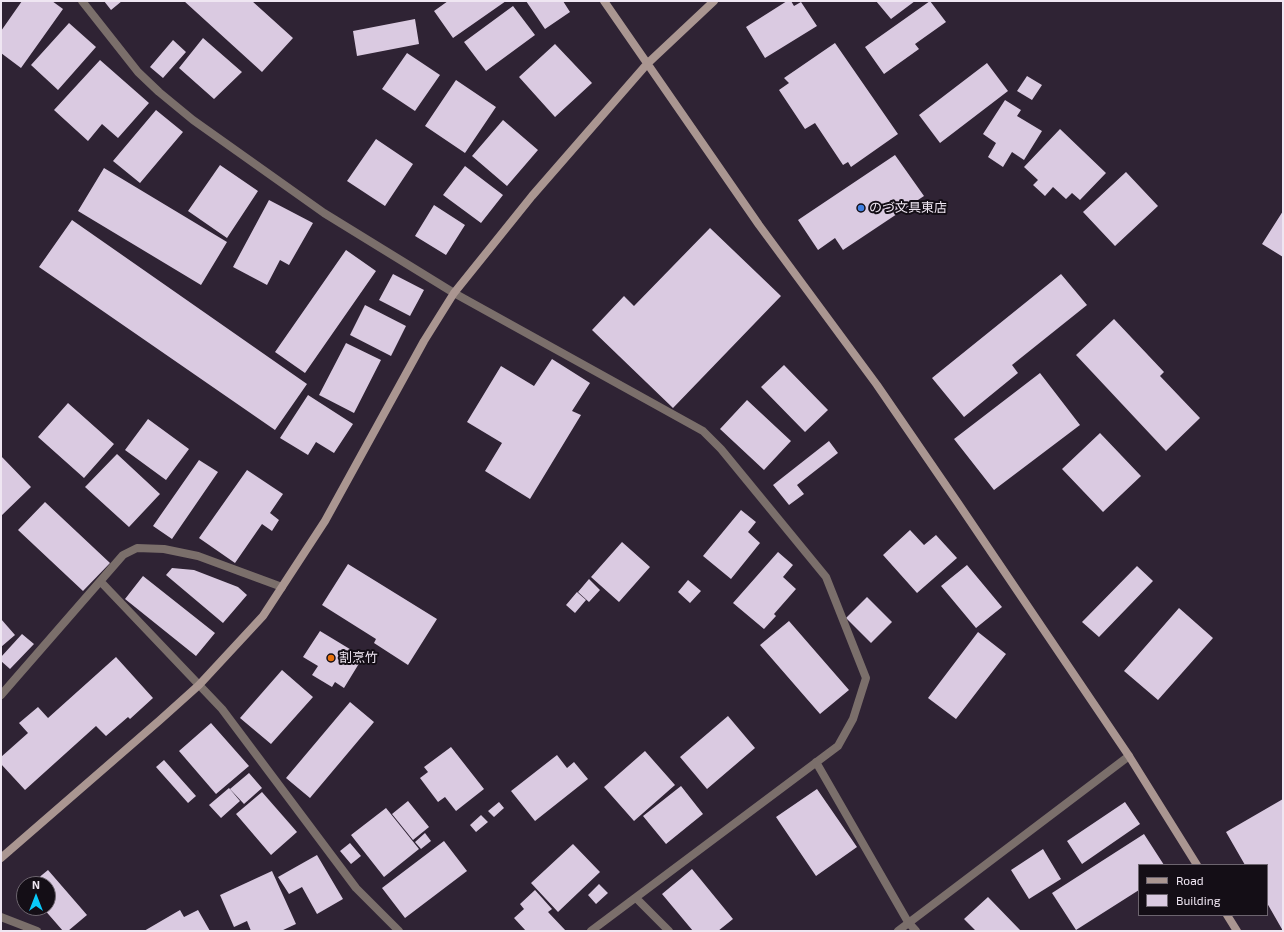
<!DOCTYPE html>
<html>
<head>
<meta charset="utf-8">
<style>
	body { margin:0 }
	#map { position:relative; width:1284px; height:932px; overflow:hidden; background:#2f2334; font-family:"Exo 2",sans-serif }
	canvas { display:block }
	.frame { position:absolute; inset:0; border:2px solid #efe6f2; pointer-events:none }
	.legend { position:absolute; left:1138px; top:864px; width:130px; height:52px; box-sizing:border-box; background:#140e16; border:1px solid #6c646e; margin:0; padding:5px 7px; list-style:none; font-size:12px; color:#efe6f2 }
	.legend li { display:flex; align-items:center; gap:8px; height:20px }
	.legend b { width:20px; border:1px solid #6c646e }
	.north { position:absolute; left:16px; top:876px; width:40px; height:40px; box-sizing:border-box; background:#140e16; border:1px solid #6c646e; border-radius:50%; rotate:0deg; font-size:11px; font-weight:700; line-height:16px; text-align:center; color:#efe6f2 }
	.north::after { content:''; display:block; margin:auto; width:14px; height:18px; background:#0acafa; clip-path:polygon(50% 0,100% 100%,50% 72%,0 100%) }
</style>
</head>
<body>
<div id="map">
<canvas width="1284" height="932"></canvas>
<div class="frame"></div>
<ul class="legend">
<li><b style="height:5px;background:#aa9691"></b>Road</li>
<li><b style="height:11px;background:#dacae1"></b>Building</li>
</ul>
<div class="north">N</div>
</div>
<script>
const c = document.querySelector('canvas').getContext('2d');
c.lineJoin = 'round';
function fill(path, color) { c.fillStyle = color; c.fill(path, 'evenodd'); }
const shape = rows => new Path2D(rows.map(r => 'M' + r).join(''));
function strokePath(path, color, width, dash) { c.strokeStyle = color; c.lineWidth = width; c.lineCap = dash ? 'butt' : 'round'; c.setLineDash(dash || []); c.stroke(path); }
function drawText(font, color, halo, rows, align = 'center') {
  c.font = font + ' "Exo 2","Noto Sans JP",sans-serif'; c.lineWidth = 4; c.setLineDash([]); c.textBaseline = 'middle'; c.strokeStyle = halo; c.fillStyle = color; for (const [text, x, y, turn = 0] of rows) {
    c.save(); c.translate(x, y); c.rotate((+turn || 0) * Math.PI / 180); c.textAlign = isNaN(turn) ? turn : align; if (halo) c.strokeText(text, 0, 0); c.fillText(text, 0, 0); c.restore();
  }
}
const building = shape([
	[22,1,52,1,63,9,21,68,1,53,1,31],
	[104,1,122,1,111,10],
	[184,1,252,1,293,38,262,72],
	[448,1,506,1,453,38,434,11],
	[526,1,563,1,570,12,545,29],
	[787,1,791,1,794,6,801,2,817,26,765,58,746,27],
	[876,1,915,1,891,19],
	[930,1,946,22,915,44,919,49,884,74,865,47],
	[513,6,535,35,486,71,464,42],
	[415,19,419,44,357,56,353,31],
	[69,23,96,47,58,90,31,65],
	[203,38,242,72,214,99,179,68],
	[173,40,186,52,163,78,150,67],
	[835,43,898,134,851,167,848,162,843,165,815,123,805,129,779,90,789,83,784,78],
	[555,44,592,83,555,117,519,77],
	[407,53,440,75,415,111,382,89],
	[100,60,149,103,118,138,102,124,88,141,54,110],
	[987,63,1008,91,940,143,919,115],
	[1027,76,1042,85,1032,100,1017,91],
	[456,80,496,107,465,153,425,126],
	[1005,100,1021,110,1017,116,1042,131,1024,160,1012,152,1003,167,988,157,996,143,983,134],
	[156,110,183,132,140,183,113,161],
	[503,120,538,150,507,186,472,156],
	[1060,129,1106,173,1080,200,1072,193,1066,199,1053,187,1045,196,1033,185,1038,180,1024,167],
	[376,139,413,164,385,206,347,181],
	[895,155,924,196,843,250,835,238,818,250,798,220],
	[220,165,258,191,227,238,188,211],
	[465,166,503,195,481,223,443,195],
	[104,168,227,242,201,285,78,211],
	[1126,172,1158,206,1115,246,1083,212],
	[269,200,313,223,289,265,280,260,267,285,233,267],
	[434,205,465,225,446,255,415,236],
	[1283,211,1283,257,1262,244],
	[72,220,307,384,275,430,39,267],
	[710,228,781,296,673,408,592,330,624,296,634,306],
	[346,250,376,271,305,373,275,352],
	[393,274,424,290,410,316,379,300],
	[1061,274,1087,305,1012,365,1018,373,964,417,932,378],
	[365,305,406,326,391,356,350,335],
	[1114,319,1164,372,1160,376,1200,418,1166,451,1076,355],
	[346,343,381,360,354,413,319,395],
	[552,359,590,383,572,411,581,415,530,499,485,471,502,443,467,422,501,366,534,386],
	[784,365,828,410,805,432,761,387],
	[1040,373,1080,425,994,490,954,439],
	[308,395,353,424,334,453,316,442,308,455,280,438],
	[747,400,791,441,764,470,720,429],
	[68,403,114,444,84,478,38,437],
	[148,419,189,449,166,480,125,450],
	[1100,433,1141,476,1103,512,1062,469],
	[829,441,838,453,797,485,804,494,789,505,773,485],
	[117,454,160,494,129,527,85,487],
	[1,456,31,487,1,516],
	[199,460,218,472,172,539,153,526],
	[247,470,283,494,270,513,279,520,272,531,262,524,235,563,199,538],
	[45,502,110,563,83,591,18,530],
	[741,510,756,522,748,532,760,543,731,579,703,556],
	[910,530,924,545,936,535,957,558,917,593,883,555],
	[622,542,650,567,619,602,591,577],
	[778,552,793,565,783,577,796,589,774,614,776,616,764,629,733,603],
	[348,564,437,619,408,665,374,643,376,639,322,605],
	[967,565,1002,607,976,628,941,586],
	[1137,566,1153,581,1099,637,1082,622],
	[172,568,194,570,238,587,247,595,223,623,166,575],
	[143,576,215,633,196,656,125,599],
	[589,579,600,590,589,602,578,592],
	[688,580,701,591,690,603,678,592],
	[577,592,586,600,575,613,566,605],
	[867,597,892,622,871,643,846,618],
	[1179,608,1213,638,1158,700,1124,671],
	[1,619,15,635,1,647],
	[789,621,849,690,820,714,760,645],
	[320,631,363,657,344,688,335,682,332,687,312,675,318,666,303,657],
	[978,632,1006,654,956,719,928,698],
	[22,634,34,644,10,669,1,661,1,657],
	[116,657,153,698,130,719,128,717,106,736,96,726,25,790,1,764,1,757,28,733,19,723,38,707,48,718],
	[282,670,313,697,271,744,240,718],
	[350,702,374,722,310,798,286,778],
	[728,716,755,748,707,789,680,757],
	[211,723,249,766,216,794,179,751],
	[451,747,484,789,456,811,445,797,438,802,420,778,428,772,424,767],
	[645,751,675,785,634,821,604,787],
	[557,755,567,768,574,762,588,779,535,821,511,791],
	[164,760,196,796,188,803,156,767],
	[249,773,262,788,244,804,230,789],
	[681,786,703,814,666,844,643,816],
	[229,788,240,801,221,818,209,805],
	[817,789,857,847,816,876,776,817],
	[262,792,297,832,271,855,236,814],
	[1283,799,1283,931,1267,903,1267,865,1245,865,1226,832],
	[408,801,429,827,413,840,392,814],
	[499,802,504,808,494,817,488,811],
	[1125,802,1140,824,1082,864,1067,841],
	[386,808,419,849,384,877,351,835],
	[481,815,488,822,476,832,470,825],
	[425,833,431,841,421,849,415,842],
	[1144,834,1164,865,1139,865,1139,890,1076,930,1052,893],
	[444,841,467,871,405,918,382,888],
	[350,843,361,856,351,864,340,851],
	[573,844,600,872,558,912,531,883],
	[1043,849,1061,879,1029,899,1011,870],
	[317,855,343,899,317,914,302,887,289,894,278,877],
	[692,869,733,919,718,931,693,931,662,894],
	[48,870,87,915,68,931,63,931,43,908,48,908,48,884,31,884],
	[272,871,296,924,281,931,251,931,247,921,234,927,220,895],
	[599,884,608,893,596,904,588,895],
	[535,890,552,909,548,912,566,931,526,931,514,918,524,909,520,904],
	[988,897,1020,930,1019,931,976,931,964,919],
	[180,910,184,917,198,910,210,931,144,931]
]);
const street = shape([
	[82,1,138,72,159,92,193,120,324,213,454,293,703,431,721,449,826,577,866,678,853,719,838,746,591,931],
	[101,582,222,709,356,888,399,931],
	[1,695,123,555,137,548,164,549,198,556,282,587],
	[816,762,908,922,916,931],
	[636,898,669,931],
	[1,917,37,931],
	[898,931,1129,756]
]);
const secondary = shape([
	[604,1,759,225,877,385,960,506,1129,756,1197,865],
	[1,858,160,720,199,685,263,616,325,521,424,341,454,293,532,196,647,64,714,1],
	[1227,915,1237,931]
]);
const markers = [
	[861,208,4,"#3f7fe0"],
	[331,658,4,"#e8710a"]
];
const poiNames = [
	["のづ文具東店",869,208],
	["割烹竹",339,658]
];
fill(building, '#dacae1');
strokePath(street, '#7b6f6b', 8);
strokePath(secondary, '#aa9691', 8);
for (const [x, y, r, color] of markers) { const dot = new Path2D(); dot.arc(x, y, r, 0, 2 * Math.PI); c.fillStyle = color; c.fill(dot); strokePath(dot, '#140e16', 1.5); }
drawText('13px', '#efe6f2', '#140e16', poiNames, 'left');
</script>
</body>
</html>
